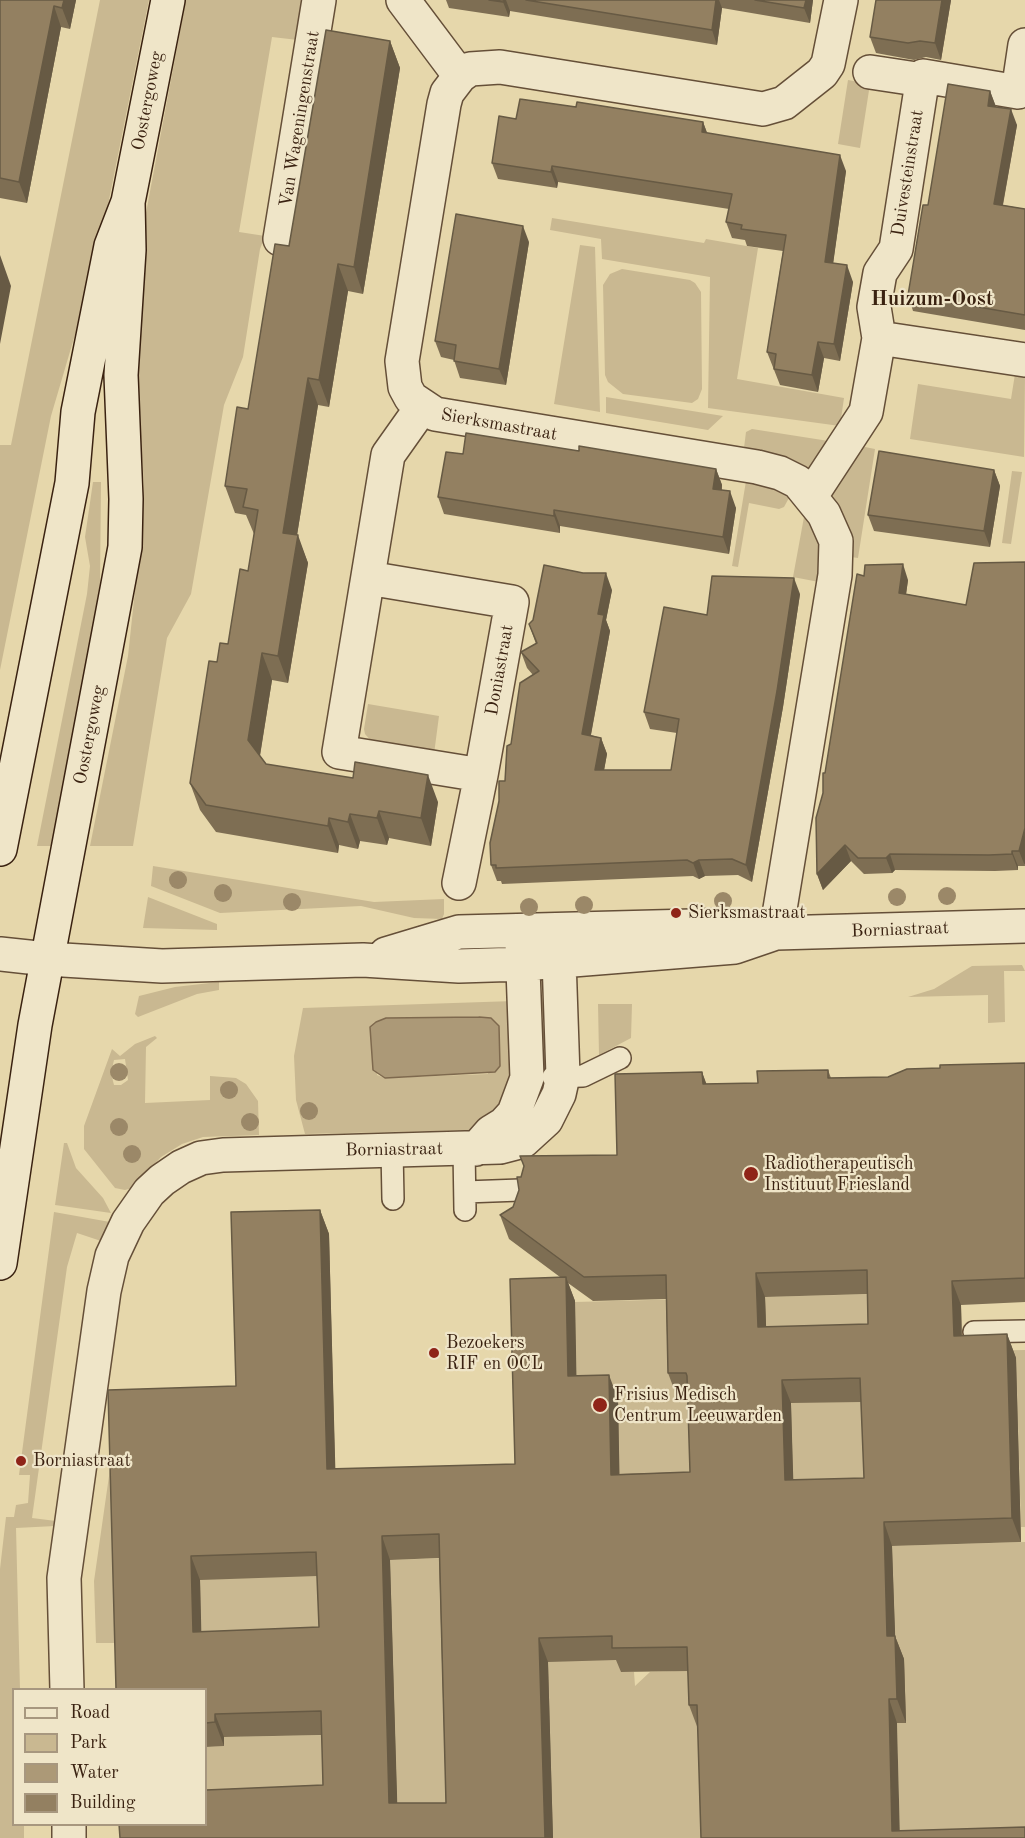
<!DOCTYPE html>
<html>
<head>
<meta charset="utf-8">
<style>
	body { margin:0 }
	#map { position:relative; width:1025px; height:1838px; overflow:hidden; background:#e6d7ab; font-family:"Old Standard TT",serif }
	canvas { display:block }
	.legend { position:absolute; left:12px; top:1688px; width:195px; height:138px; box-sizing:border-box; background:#efe5c8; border:2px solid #a7977f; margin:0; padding:8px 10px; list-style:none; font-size:18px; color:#3a2211 }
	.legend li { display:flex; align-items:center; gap:12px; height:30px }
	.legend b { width:30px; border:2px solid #a7977f }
</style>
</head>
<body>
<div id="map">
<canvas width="1025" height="1838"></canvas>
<ul class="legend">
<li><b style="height:8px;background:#efe5c8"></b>Road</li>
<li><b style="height:16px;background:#c9b891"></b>Park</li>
<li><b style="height:16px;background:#ac9977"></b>Water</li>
<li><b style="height:16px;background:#938061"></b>Building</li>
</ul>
</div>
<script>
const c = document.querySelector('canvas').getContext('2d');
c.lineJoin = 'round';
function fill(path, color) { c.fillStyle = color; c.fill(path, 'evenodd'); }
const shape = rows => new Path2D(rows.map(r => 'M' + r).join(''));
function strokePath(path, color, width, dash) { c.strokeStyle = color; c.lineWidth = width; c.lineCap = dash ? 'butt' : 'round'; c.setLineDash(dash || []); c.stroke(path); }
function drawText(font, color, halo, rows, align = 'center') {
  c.font = font + ' "Old Standard TT",serif'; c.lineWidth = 4.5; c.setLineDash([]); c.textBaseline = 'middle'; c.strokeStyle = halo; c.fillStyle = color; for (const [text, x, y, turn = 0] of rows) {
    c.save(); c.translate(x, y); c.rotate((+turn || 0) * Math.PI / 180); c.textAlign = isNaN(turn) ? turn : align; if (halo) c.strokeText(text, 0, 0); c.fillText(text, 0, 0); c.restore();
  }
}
const green = shape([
	[100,0,149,0,97,260,51,416,0,670,0,445,11,445],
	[186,0,304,0,298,40,272,37,239,232,265,236,260,249,243,357,224,405,191,594,167,638,133,846,90,846,128,656,137,572,144,485,134,339,142,234],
	[848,80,870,84,860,148,838,144],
	[552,218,704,243,706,239,758,248,737,379,844,398,840,426,708,408,710,277,602,259,601,239,550,230],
	[580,245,595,247,600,412,554,404],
	[622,269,690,280,695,283,701,292,702,389,698,399,692,403,623,394,608,382,605,375,603,285,610,274],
	[1015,374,1025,376,1024,457,910,439,918,384,1011,399],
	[606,397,723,416,708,430,606,413],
	[752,429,835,442,811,475,744,448,746,432],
	[860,446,875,449,858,558,851,557,848,526,828,494],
	[1012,471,1022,472,1011,544,1002,543],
	[746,481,769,485,790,496,784,507,779,509,749,503,738,567,732,566],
	[93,482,101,482,100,583,84,682,52,846,37,846,87,594,90,566,85,537],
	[804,517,806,517,821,540,819,582,793,577],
	[368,704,439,716,434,754,373,743,365,734,364,729],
	[153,866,374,902,444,899,444,914,442,919,414,918,361,906,220,913,151,886],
	[148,897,217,924,217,930,143,928],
	[1022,965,1025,971,1004,971,1005,1022,988,1023,988,995,908,997,934,989,972,966],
	[219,982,219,990,197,994,138,1017,135,1014,139,996,175,987],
	[514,1001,518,1066,506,1107,472,1130,305,1134,296,1100,294,1056,303,1008],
	[479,1017,491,1018,488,1074,385,1078,377,1075,386,1018],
	[598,1004,632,1004,631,1038,599,1055],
	[155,1036,157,1038,146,1047,145,1103,210,1100,210,1076,236,1078,246,1084,258,1101,259,1135,203,1137,182,1144,161,1157,132,1188,125,1190,115,1188,84,1149,84,1126,112,1049,120,1056,135,1044],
	[125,1059,128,1080,121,1085,114,1085,111,1073,114,1060],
	[64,1143,67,1143,76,1168,103,1198,111,1213,55,1205],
	[54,1212,110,1222,101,1241,77,1233,67,1267,32,1518,56,1521,55,1526,16,1528,20,1689,14,1690,14,1824,24,1825,24,1838,0,1838,0,1569,6,1517,14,1517,16,1505,28,1503,30,1475,19,1475],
	[876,1294,877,1352,677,1397,695,1397,699,1496,634,1502,577,1400,575,1302],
	[1025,1350,1025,1527,1021,1527,1016,1358,962,1351],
	[791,1397,869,1402,873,1516,794,1519],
	[196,1453,324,1561,328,1658,202,1656],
	[110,1469,112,1469,117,1643,96,1643,94,1581],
	[1025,1542,1025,1838,900,1838,897,1723,906,1722,896,1659,892,1546],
	[671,1552,698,1729,709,1838,553,1838,545,1555,620,1660,621,1672,634,1672,635,1686,650,1672,675,1671],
	[447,1558,455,1838,398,1827,390,1560],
	[330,1735,331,1809,206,1814,206,1747,224,1746,224,1737]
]);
const water = shape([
	[479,1017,491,1018,499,1026,500,1066,495,1072,385,1078,373,1070,370,1027,376,1022,386,1018,479,1017]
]);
const service = shape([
	[553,1077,583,1076,620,1058],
	[464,1149,465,1210],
	[392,1150,393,1199],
	[465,1192,520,1190],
	[974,1332,1025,1331]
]);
const minor = shape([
	[403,0,460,76],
	[870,72,923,80],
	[280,239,319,0],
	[879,338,874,307,880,273,896,249,923,76,1018,92,1025,45],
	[811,496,866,412,879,338,1025,360],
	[368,578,512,602,481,775,339,752,388,455,422,407],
	[459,883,481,775],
	[776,933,835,575,836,541,824,514,798,482,780,473,757,467,435,414,411,398,405,387,402,361,444,104,447,93,460,76,470,69,500,67,763,109,784,103,822,73,828,64,841,0],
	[386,954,459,932,731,925,776,933,1025,926],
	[47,959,162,966,363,960,459,966,523,964,735,947,776,933],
	[476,1149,491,1132,504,1124,514,1113,527,1078,522,942],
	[67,1690,64,1578,104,1291,112,1256,128,1222,149,1192,162,1180,181,1167,201,1158,223,1155,500,1147,523,1141,546,1120,559,1094,563,1076,558,930],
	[69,1824,69,1838]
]);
const tertiary = shape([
	[0,954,47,959]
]);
const secondary = shape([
	[0,849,72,483,78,412,111,246,128,202,168,0],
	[0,1263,35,1025,125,547,126,499,121,375,129,250,128,202]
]);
const trees = [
	[178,880],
	[223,893],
	[947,896],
	[897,897],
	[723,901],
	[292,902],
	[584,905],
	[529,907],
	[119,1072],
	[229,1090],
	[309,1111],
	[250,1122],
	[119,1127],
	[132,1154]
];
const wall = shape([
	[0,0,76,0,70,29,61,27,27,203,0,198],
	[446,0,813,0,810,23,722,8,717,45,510,11,509,17,449,8],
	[951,0,941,60,926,57,914,60,876,53,870,37],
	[390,41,400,68,363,294,348,291,329,407,318,405,297,535,308,563,288,683,272,680,260,756,266,764,438,802,431,846,389,838,387,845,360,841,358,849,339,845,338,853,216,832,200,810,190,783,217,662,228,644,248,571,254,534,246,515,235,513,225,486,248,409,289,246],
	[990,91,996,107,1017,125,1003,205,1025,209,1025,330,913,311,908,295,928,205],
	[576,107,703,122,707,133,846,171,833,263,853,282,840,361,824,358,818,392,780,385,767,352,783,251,747,246,745,240,732,238,726,222,729,209,558,182,557,188,498,179,492,163,516,119],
	[529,242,506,385,460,378,454,360,441,357,435,341],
	[579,451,716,469,722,485,722,490,736,508,729,554,560,526,560,533,444,514,438,497,463,454],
	[994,470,1000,486,990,547,874,531,868,515],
	[864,576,908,580,906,594,966,605,1025,866,1018,866,1018,870,995,871,895,870,892,873,864,874,851,861,823,890,817,874,825,773],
	[612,590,606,620,610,631,591,735,601,738,607,754,604,770,671,770,677,733,650,729,644,712,707,615,800,594,783,707,752,882,738,875,705,876,699,879,693,876,502,884,501,881,497,881,491,865,511,744,533,675,527,668,521,652,536,644,529,624],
	[1025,1063,1025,1302,961,1305,962,1336,1007,1334,1016,1358,1021,1542,892,1546,895,1636,904,1659,906,1723,897,1723,701,1838,698,1729,689,1705,688,1671,621,1672,616,1660,548,1662,553,1838,206,1824,206,1779,206,1790,323,1785,322,1735,224,1737,224,1746,206,1747,206,1689,116,1689,236,1386,320,1210,329,1234,335,1469,515,1464,560,1277,509,1239,500,1215,617,1155,702,1072,706,1084,758,1083,828,1070,831,1078,888,1077,940,1068],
	[568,1283,593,1301,666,1299,668,1373,677,1397,688,1397,690,1472,619,1474,618,1399,576,1376,575,1301],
	[868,1294,868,1324,766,1327,765,1297],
	[861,1402,864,1478,793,1480,791,1403],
	[439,1558,446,1803,397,1803,390,1560],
	[317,1576,319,1627,201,1632,200,1580]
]);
const shadedWall = shape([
	[64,0,76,0,70,29,62,8],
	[504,0,506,0,510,11,509,17,503,2],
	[716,0,719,0,722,8,717,45,712,30],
	[806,0,813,0,810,23,804,8],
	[942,0,951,0,941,60,935,43],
	[54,6,61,27,27,203,19,182],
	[390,41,400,68,363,294,354,267],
	[990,91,996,107,988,106],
	[1011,109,1017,125,1000,220,994,204],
	[703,122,709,138,702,132],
	[840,155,846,171,831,279,825,262],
	[552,166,558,182,557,188,551,172],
	[523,226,529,242,506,385,499,369],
	[0,255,11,286,0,344],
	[338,264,348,291,329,407,319,380],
	[847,265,853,282,840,361,834,344],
	[818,342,824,358,818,392,812,375],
	[308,378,318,405,293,560,283,533],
	[716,469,722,485,719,505,713,489],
	[994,470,1000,486,990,547,984,531],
	[730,491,736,508,729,554,723,537],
	[554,510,560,526,560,533,554,516],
	[298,535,308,563,288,683,278,656],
	[903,564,908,580,904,609,899,593],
	[606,573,612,590,606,620,610,631,588,750,582,734,598,614],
	[794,578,800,594,783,707,752,882,746,865],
	[262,653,272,680,258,767,248,740],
	[601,738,607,754,601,787,595,770],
	[428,775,438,802,431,846,421,818],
	[379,811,389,838,387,845,377,818],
	[350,814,360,841,358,849,348,822],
	[329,818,339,845,338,853,328,826],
	[1025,828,1025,866,1019,851],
	[845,845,851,861,823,890,817,874],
	[1012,851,1018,866,1018,870,1012,854],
	[890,854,895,870,892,873,886,858],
	[699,860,705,876,699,879,693,863],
	[702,1072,711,1096,703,1084],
	[320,1210,329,1234,336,1493,327,1469],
	[756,1273,765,1297,767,1351,758,1327],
	[566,1277,575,1301,577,1400,568,1376],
	[952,1281,961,1305,962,1360,954,1336],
	[1007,1334,1016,1358,1021,1542,1012,1518],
	[609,1375,618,1399,620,1499,611,1475],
	[782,1380,791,1403,794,1504,785,1480],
	[884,1522,892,1546,896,1659,887,1636],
	[382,1536,390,1560,398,1827,389,1803],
	[191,1556,200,1580,202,1656,193,1632],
	[895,1636,904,1659,906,1723,897,1699],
	[539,1638,548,1662,553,1838,545,1838],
	[889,1699,897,1723,900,1838,892,1831],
	[215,1714,224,1737,224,1746,215,1722]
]);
const building = shape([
	[0,0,64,0,62,8,54,6,19,182,0,178,0,0],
	[489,0,504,0,503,2,489,0],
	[526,0,716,0,712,30,526,0],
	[755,0,806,0,804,8,755,0],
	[876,0,942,0,935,43,920,41,908,43,870,37,876,0],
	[326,30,390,41,354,267,338,264,319,380,308,378,283,533,298,535,278,656,262,653,248,740,266,764,353,778,355,762,428,775,421,818,379,811,377,818,350,814,348,822,329,818,328,826,206,805,190,783,209,661,217,662,220,643,228,644,240,569,248,571,258,510,243,507,247,489,225,486,237,407,248,409,275,244,289,246,326,30],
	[948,84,990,91,988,106,1011,109,994,204,1025,209,1025,315,908,295,923,205,928,205,948,84],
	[520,99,576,107,577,102,703,122,702,132,840,155,825,262,847,265,834,344,818,342,812,375,774,369,776,354,767,352,786,235,741,229,742,225,726,222,732,194,552,166,551,172,492,163,499,116,516,119,520,99],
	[456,214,523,226,499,369,454,361,456,345,435,341,456,214],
	[466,433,579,451,579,446,716,469,713,489,730,491,723,537,554,510,554,516,438,497,446,452,463,454,466,433],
	[879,451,994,470,984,531,868,515,879,451],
	[1025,562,1025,828,1019,851,1012,851,1012,854,989,855,890,854,886,858,858,858,845,845,817,874,816,818,823,793,823,773,825,773,857,574,864,576,865,565,903,564,899,593,966,605,974,563,1025,562],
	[544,565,583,573,606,573,598,614,604,615,582,734,601,738,595,770,671,770,679,719,644,712,664,607,707,615,712,576,794,578,777,691,746,865,732,859,699,860,693,863,687,860,496,868,496,865,491,865,490,843,499,801,499,781,505,781,507,746,511,744,520,683,539,671,521,652,537,643,529,624,533,620,544,565],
	[1025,1063,1025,1278,952,1281,954,1336,1007,1334,1012,1518,884,1522,887,1636,895,1636,897,1699,889,1699,892,1831,1025,1827,1025,1838,701,1838,697,1705,689,1705,687,1647,612,1648,612,1636,539,1638,545,1838,120,1838,119,1824,206,1824,206,1790,323,1785,321,1711,215,1714,215,1722,206,1723,206,1689,116,1689,108,1390,236,1386,231,1212,320,1210,327,1469,515,1464,510,1279,566,1277,568,1376,609,1375,611,1475,690,1472,687,1376,686,1373,668,1373,666,1275,584,1277,500,1215,513,1207,519,1190,517,1177,521,1177,524,1166,520,1156,617,1155,615,1074,702,1072,703,1084,758,1083,757,1071,828,1070,828,1078,888,1077,907,1069,940,1068,940,1065,1025,1063],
	[867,1270,868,1324,758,1327,756,1273,867,1270],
	[860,1378,864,1478,785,1480,782,1380,860,1378],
	[439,1534,446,1803,389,1803,382,1536,439,1534],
	[316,1552,319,1627,193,1632,191,1556,316,1552]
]);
const markers = [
	[676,913,6,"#8f2418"],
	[751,1174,8,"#8f2418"],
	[434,1353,6,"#8f2418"],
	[600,1405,8,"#8f2418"],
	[21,1461,6,"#8f2418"]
];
const streetNames = [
	["Oostergoweg",148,101,-79],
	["Van Wageningenstraat",300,119,-81],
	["Duivesteinstraat",908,173,-81],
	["Sierksmastraat",499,425,10],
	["Doniastraat",500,670,-80],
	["Oostergoweg",90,735,-79],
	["Borniastraat",900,930,-2],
	["Borniastraat",394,1150,-1]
];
const poiNames = [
	["Sierksmastraat",688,913],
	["Radiotherapeutisch",764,1164],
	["Instituut Friesland",764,1185],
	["Bezoekers",446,1343],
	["RIF en OCL",446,1364],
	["Frisius Medisch",614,1395],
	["Centrum Leeuwarden",614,1416],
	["Borniastraat",33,1461]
];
const quarterNames = [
	["Huizum-Oost",932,299]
];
fill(green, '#c9b891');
fill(water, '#ac9977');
strokePath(water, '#7e694e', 1.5);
strokePath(service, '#654f38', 24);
strokePath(minor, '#654f38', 36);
strokePath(tertiary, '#654f38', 36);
strokePath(secondary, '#3a2211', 36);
strokePath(service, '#efe5c8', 21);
strokePath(minor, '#efe5c8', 33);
strokePath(tertiary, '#efe5c8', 33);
strokePath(secondary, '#efe5c8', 33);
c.fillStyle = '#9b8868';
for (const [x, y] of trees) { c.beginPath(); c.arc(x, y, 9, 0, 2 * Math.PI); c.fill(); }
fill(wall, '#7e6e53');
fill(shadedWall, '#675a44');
fill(building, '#938061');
strokePath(building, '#675a44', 1.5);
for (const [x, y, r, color] of markers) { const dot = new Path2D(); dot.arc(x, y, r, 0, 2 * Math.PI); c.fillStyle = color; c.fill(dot); strokePath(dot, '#efe5c8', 2); }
drawText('18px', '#3a2211', '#efe5c8', streetNames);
drawText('18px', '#3a2211', '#efe5c8', poiNames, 'left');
drawText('bold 21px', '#3a2211', '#efe5c8', quarterNames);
</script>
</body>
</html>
